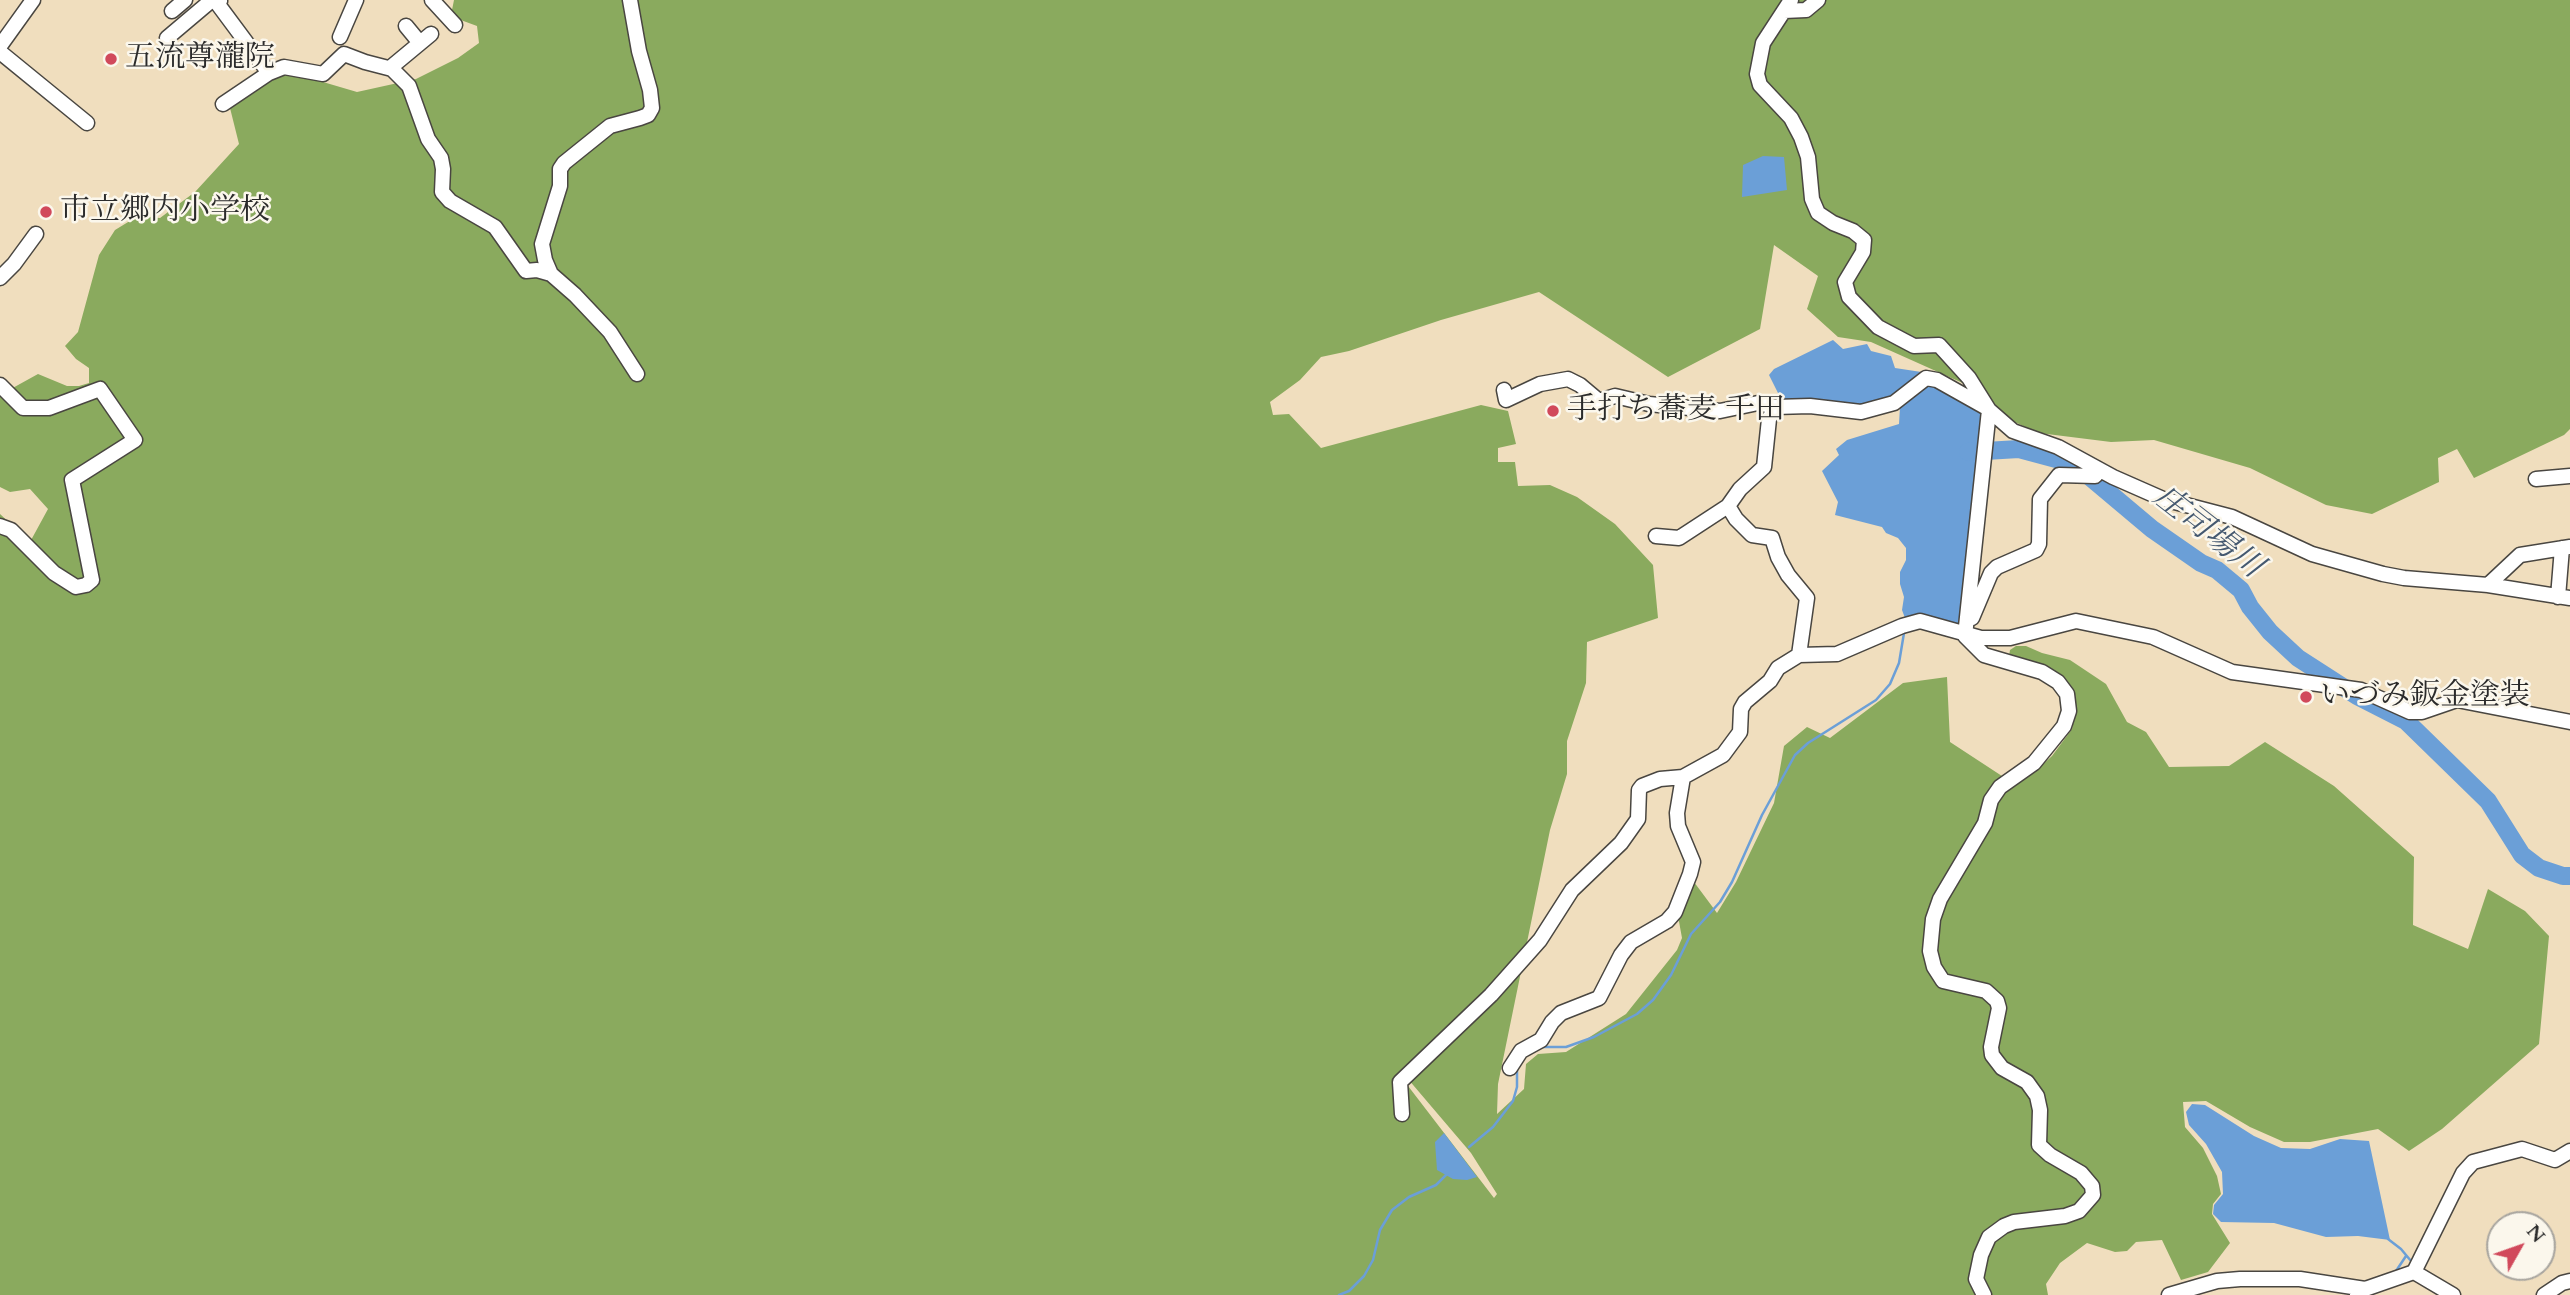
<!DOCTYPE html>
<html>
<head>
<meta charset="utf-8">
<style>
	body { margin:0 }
	#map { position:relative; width:2570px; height:1295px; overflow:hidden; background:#f0debe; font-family:Cardo,serif }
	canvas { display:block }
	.north { position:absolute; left:2486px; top:1211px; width:70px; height:70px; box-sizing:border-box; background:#fbf7ec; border:2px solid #a8a59f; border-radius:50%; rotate:50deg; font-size:19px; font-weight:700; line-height:28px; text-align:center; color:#2b2b2b }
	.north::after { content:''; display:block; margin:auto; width:24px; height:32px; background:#d1495b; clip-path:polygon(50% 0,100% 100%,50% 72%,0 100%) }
</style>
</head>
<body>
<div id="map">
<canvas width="2570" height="1295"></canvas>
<div class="north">N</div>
</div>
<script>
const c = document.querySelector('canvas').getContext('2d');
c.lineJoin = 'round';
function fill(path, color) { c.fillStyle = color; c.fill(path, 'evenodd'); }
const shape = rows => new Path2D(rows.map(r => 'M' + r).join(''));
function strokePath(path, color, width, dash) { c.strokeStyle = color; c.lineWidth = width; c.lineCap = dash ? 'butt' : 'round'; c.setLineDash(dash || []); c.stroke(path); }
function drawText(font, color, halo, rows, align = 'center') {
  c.font = font + ' Cardo,"Noto Serif JP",serif'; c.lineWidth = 5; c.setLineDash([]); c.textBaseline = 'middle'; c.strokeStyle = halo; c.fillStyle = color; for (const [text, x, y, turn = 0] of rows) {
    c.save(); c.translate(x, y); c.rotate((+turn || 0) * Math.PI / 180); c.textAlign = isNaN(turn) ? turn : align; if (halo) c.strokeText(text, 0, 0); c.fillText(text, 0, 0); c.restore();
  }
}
const forest = shape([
	[454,0,2570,0,2570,429,2564,435,2474,478,2457,449,2438,458,2439,482,2372,514,2326,505,2250,468,2154,440,2111,442,2039,433,2008,419,1985,393,1871,342,1838,337,1807,309,1818,276,1774,245,1760,329,1668,377,1539,292,1441,320,1349,351,1321,357,1300,380,1270,402,1273,415,1289,414,1321,448,1481,405,1508,411,1516,444,1498,448,1498,462,1515,462,1518,486,1550,485,1577,497,1615,524,1653,565,1658,618,1587,642,1586,683,1567,741,1567,774,1550,830,1498,1084,1497,1114,1524,1089,1526,1064,1538,1054,1566,1052,1626,1014,1677,950,1682,938,1678,916,1694,882,1717,913,1736,882,1774,803,1784,746,1807,727,1830,738,1903,683,1947,677,1950,742,2005,778,2039,768,2052,756,2072,729,2076,710,2072,690,2009,656,2010,650,2016,646,2026,646,2042,653,2070,660,2106,684,2127,722,2146,732,2169,767,2229,766,2265,742,2334,786,2414,857,2413,925,2468,949,2488,889,2525,911,2549,936,2539,1044,2442,1129,2409,1151,2378,1129,2310,1142,2284,1142,2250,1127,2206,1101,2183,1102,2185,1127,2203,1148,2217,1176,2221,1194,2213,1204,2212,1214,2230,1243,2208,1272,2181,1280,2162,1240,2136,1242,2127,1251,2115,1252,2087,1243,2060,1263,2046,1284,2048,1295,0,1295,0,514,30,542,48,509,30,489,10,492,0,487,0,395,38,374,67,386,79,386,89,383,89,368,76,359,65,346,78,332,99,255,115,230,138,216,160,218,195,192,239,144,230,108,270,78,289,72,357,92,416,79,458,58,479,43,477,26,458,19,452,10],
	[1408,1079,1471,1153,1497,1194,1494,1198,1405,1082]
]);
const water = shape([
	[1763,156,1784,157,1787,190,1742,197,1743,165],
	[1833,340,1843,349,1867,344,1871,351,1891,356,1895,368,1928,373,1891,401,1860,406,1781,399,1769,375,1774,369],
	[1929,382,1982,413,1958,627,1905,618,1902,610,1904,597,1900,584,1900,572,1906,560,1906,548,1898,538,1886,533,1882,527,1835,515,1838,502,1822,471,1839,455,1836,449,1847,440,1899,424,1900,407],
	[2192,1104,2205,1105,2254,1136,2281,1148,2310,1149,2340,1139,2369,1141,2390,1240,2358,1236,2326,1237,2274,1223,2221,1222,2213,1214,2214,1205,2223,1194,2222,1172,2206,1144,2189,1125,2186,1112],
	[1444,1133,1477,1177,1467,1180,1453,1179,1437,1170,1435,1142]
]);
const stream = shape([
	[1543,1047,1566,1047,1594,1037,1637,1014,1653,1000,1671,975,1691,934,1720,902,1732,882,1762,815,1795,755,1808,743,1876,700,1890,684,1899,663,1904,633],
	[1469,1147,1493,1127,1513,1101,1517,1087,1517,1067],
	[2388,1239,2401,1249,2411,1261],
	[2396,1271,2406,1256],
	[1339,1295,1349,1291,1364,1276,1373,1260,1380,1230,1392,1210,1409,1197,1436,1185,1447,1174]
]);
const river = shape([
	[1968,452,2019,449,2060,460,2083,471,2152,529,2201,563,2217,570,2241,590,2250,607,2270,632,2298,658,2357,696,2406,721,2488,801,2522,855,2539,868,2563,876,2570,876]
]);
const minor = shape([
	[432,0,455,25],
	[1791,0,1763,43,1757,74,1760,85,1791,118,1801,137,1808,157,1812,199,1818,213,1833,223,1853,231,1864,240,1863,252,1845,282,1849,297,1878,327,1914,346,1939,345,1969,378,1989,410,2013,431,2058,447,2113,477,2163,499,2232,517,2312,554,2383,574,2404,578,2488,585,2520,555,2570,547],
	[220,1,217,3,269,73],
	[172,11,185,0],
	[1784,11,1806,10,1818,0],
	[406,26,420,43],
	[340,37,356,0],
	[167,38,212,0],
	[0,46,33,0],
	[0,52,87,123],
	[390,68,431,34],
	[223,104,269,73,284,67,323,74,344,54,365,62,392,69,409,86,428,139,441,158,443,169,442,192,450,201,495,227,526,271,537,270,551,274,575,295,610,332,637,374],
	[551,274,545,260,542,244,560,186,560,169,564,163,610,126,640,118,648,115,652,108,650,90,639,51,630,0],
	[0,278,14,264,36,234],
	[0,385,23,408,49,408,100,389,135,440,72,480,92,580,86,585,76,587,54,573,11,530,0,526],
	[1504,390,1506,400,1540,384,1568,379,1580,385,1599,401,1615,396,1649,404,1720,411,1758,403,1775,407],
	[2536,479,2570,476],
	[1656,536,1679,538,1728,506],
	[2488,585,2570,598],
	[2558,597,2562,548],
	[1972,618,1991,573,1997,567,2036,550,2039,544,2040,499,2059,475,2095,476,2100,470],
	[1799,655,1807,598,1788,575,1778,557,1772,538,1752,535,1736,519,1728,506,1740,489,1764,467,1769,419,1775,407,1810,406,1861,412,1894,403,1926,378,1937,380,1985,407],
	[1510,1068,1521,1051,1541,1040,1552,1022,1561,1013,1599,998,1621,955,1631,942,1667,921,1675,912,1690,874,1693,862,1678,826,1677,813,1683,777],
	[1402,1114,1400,1082,1491,995,1540,940,1572,890,1621,843,1638,819,1639,790,1642,786,1660,779,1683,777,1723,755,1740,732,1741,709,1745,702,1770,681,1778,668,1799,655,1837,654,1902,626,1920,621,1981,638,2010,638,2076,621,2153,637,2232,672,2361,690,2410,712,2422,712,2457,700,2570,722],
	[2414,1272,2453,1295],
	[1984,1295,1976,1279,1981,1255,1989,1237,2004,1226,2014,1222,2065,1216,2079,1211,2093,1195,2092,1186,2081,1173,2050,1155,2039,1145,2040,1110,2037,1096,2027,1082,2002,1068,1992,1055,1991,1047,1999,1008,1997,1001,1986,991,1943,981,1934,967,1930,951,1933,919,1940,899,1985,823,1991,800,2000,787,2034,763,2064,726,2069,711,2067,694,2058,682,2042,672,1984,655,1965,636,1989,410],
	[2169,1295,2217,1281,2240,1279,2300,1279,2365,1289],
	[2357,1295,2365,1289,2414,1272,2463,1173,2473,1162,2522,1149,2555,1160,2570,1151],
	[2544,1295,2562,1283,2570,1281]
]);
const markers = [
	[111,59,7,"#d1495b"],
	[46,212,7,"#d1495b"],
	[1553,411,7,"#d1495b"],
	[2306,697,7,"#d1495b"]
];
const poiNames = [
	["五流尊瀧院",125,59],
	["市立郷内小学校",60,212],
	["手打ち蕎麦 千田",1567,411],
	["いづみ鈑金塗装",2320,697]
];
const waterNames = [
	["庄司場川",2207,533,38]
];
fill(forest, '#8aaa5e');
fill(water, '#6b9fd7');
strokePath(stream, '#6b9fd7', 2.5);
strokePath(river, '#6b9fd7', 18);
strokePath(minor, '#494641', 17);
strokePath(minor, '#fff', 14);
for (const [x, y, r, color] of markers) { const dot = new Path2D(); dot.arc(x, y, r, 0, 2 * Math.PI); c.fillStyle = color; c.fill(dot); strokePath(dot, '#fbf7ec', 2.5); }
drawText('30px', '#2b2b2b', '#fbf7ec', poiNames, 'left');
drawText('italic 32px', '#455970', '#fbf7ec', waterNames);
</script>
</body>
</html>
